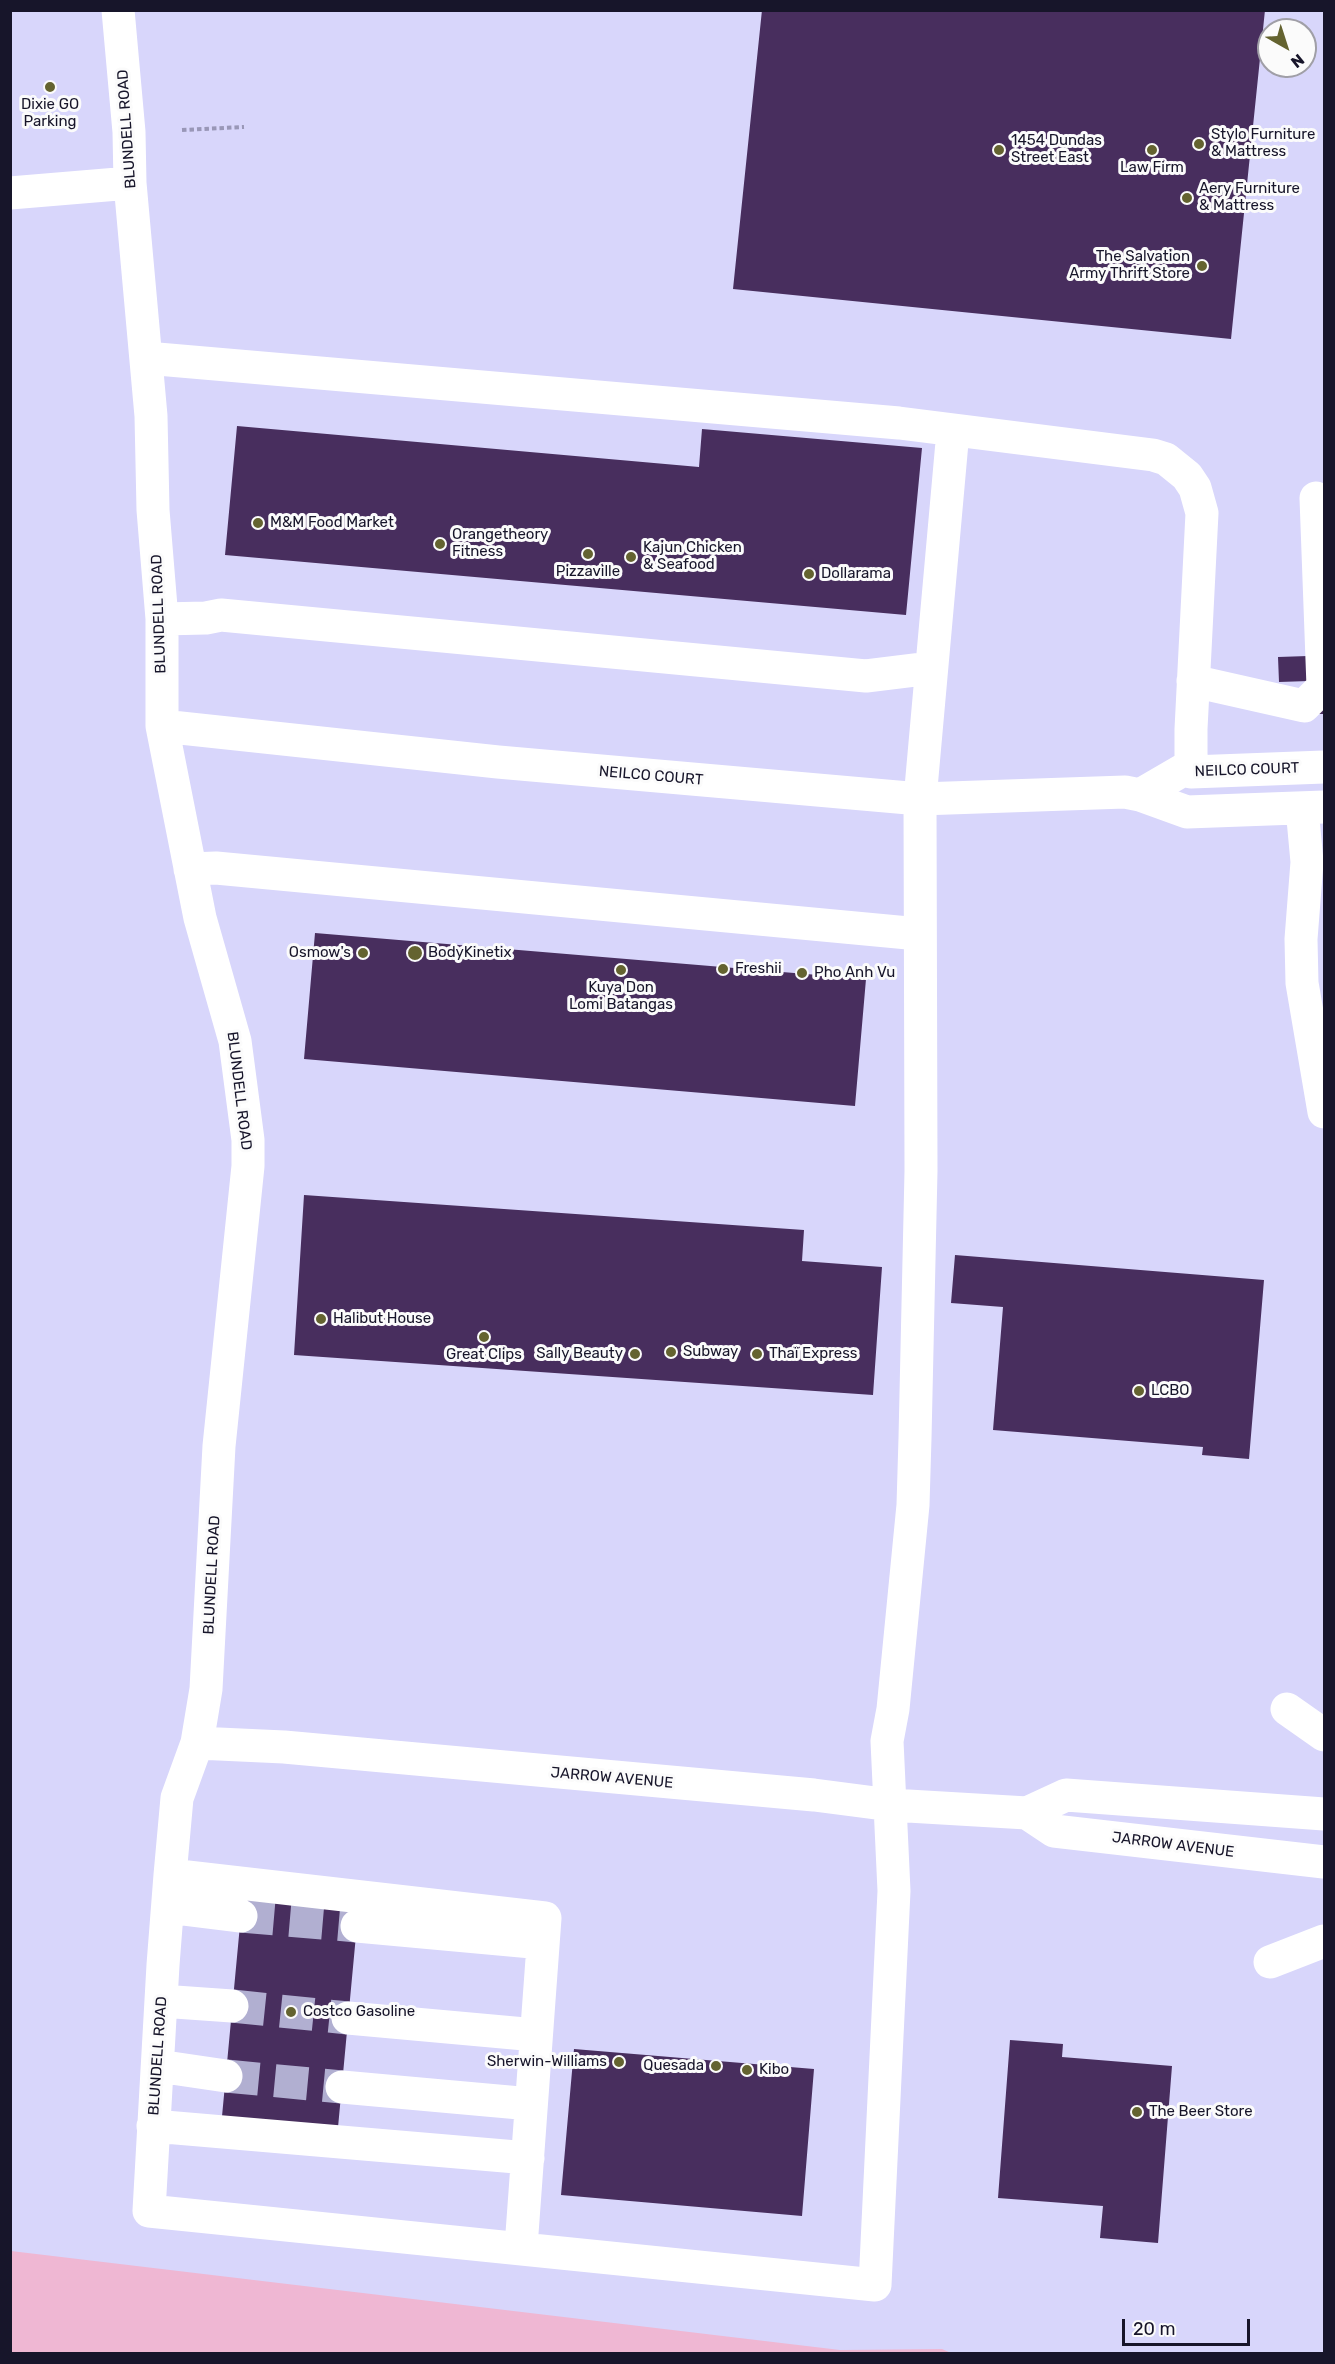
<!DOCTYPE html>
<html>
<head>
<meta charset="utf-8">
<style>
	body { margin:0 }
	#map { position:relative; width:1335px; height:2364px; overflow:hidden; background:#d8d6fb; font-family:Rubik,sans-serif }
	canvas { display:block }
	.frame { position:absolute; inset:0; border:12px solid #17152a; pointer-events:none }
	.north { position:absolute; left:1257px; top:18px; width:60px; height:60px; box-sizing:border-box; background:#fbfbfb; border:2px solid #a09fa7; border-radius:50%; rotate:141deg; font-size:16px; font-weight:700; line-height:24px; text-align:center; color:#17152a }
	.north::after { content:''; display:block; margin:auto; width:21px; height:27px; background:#646330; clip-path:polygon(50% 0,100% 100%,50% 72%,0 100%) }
	.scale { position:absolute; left:1122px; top:2319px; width:128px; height:27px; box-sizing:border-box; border:3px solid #17152a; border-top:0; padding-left:8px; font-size:18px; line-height:21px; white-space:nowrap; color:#17152a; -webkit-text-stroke:4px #fbfbfb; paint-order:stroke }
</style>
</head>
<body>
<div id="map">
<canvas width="1335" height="2364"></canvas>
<div class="frame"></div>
<div class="north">N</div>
<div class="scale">20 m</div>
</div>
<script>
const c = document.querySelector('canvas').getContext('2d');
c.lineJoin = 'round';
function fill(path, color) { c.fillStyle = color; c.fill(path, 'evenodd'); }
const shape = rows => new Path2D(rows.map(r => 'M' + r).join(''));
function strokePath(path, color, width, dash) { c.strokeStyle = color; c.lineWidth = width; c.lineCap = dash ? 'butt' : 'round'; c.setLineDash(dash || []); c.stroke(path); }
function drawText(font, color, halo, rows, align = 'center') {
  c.font = font + ' Rubik,sans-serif'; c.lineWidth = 6; c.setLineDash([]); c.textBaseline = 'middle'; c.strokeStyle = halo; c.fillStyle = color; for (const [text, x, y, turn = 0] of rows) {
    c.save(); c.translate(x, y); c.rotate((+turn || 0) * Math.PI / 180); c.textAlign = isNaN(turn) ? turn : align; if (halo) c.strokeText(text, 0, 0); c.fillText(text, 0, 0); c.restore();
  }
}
const green = shape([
	[11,2251,840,2350,942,2349,951,2353,11,2353]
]);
const building = shape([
	[762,10,1265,10,1231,339,733,289],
	[237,426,699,467,702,429,922,448,906,615,225,555],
	[1324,585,1324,714,1308,714,1309,681,1279,682,1278,657,1308,656],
	[315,933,866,979,855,1106,304,1059],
	[304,1195,804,1230,802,1261,882,1267,873,1395,294,1355],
	[955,1255,1264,1280,1249,1459,1202,1455,1203,1447,993,1430,1003,1307,951,1303],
	[243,1893,359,1903,337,2138,221,2127],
	[1010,2040,1063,2044,1062,2057,1172,2066,1158,2243,1100,2238,1103,2206,998,2198],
	[574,2049,814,2069,802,2216,561,2195]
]);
const minorTunnel = shape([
	[241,1916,357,1926],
	[232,2006,348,2018],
	[226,2076,342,2087]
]);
const path = shape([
	[182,130,244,127]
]);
const minor = shape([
	[118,10,129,132,130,183,151,416,153,510,162,619,162,726,200,918,235,1041,248,1140,248,1166,219,1446,206,1689,197,1743,177,1798,170,1875,163,1965,149,2211,875,2285,894,1891,887,1741,893,1709,913,1505,915,1438,921,1171,920,799,953,431],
	[10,193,130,183],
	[146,358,899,423,1153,455,1166,459,1187,476,1195,488,1202,513,1191,729,1191,772],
	[162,619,206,618,221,615,866,676,931,668],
	[1193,681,1304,706,1323,687,1316,498],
	[162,726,498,762,920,799,1125,792,1140,795,1187,812,1324,807],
	[1140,795,1183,770,1191,772,1324,767],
	[1302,808,1307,862,1301,939,1302,983,1324,1112],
	[190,869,216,868,919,934],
	[1287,1709,1324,1735],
	[197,1743,284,1747,438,1761,814,1795,891,1805,1027,1813,1066,1795,1324,1814],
	[1027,1813,1054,1831,1324,1862],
	[170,1875,545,1918,521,2247],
	[168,1907,241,1916],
	[357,1926,543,1943],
	[1270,1962,1324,1941],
	[161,2001,232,2006],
	[348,2018,536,2035],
	[158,2066,226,2076],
	[342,2087,531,2104],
	[153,2126,528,2158]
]);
const markers = [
	[50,87,6,"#646330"],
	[1199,144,6,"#646330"],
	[999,150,6,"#646330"],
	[1152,150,6,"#646330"],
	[1187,198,6,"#646330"],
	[1202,266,6,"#646330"],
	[258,523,6,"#646330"],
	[440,544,6,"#646330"],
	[588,554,6,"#646330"],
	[631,557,6,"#646330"],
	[809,574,6,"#646330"],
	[363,953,6,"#646330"],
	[415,953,8,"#646330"],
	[723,969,6,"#646330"],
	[621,970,6,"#646330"],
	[802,973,6,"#646330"],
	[321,1319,6,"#646330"],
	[484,1337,6,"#646330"],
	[671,1352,6,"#646330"],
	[635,1354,6,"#646330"],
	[757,1354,6,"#646330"],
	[1139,1391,6,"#646330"],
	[291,2012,6,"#646330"],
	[619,2062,6,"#646330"],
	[716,2066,6,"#646330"],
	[747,2070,6,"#646330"],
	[1137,2112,6,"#646330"]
];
const poiNames = [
	["Dixie GO",50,105,"center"],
	["Parking",50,122,"center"],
	["Stylo Furniture",1211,135],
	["& Mattress",1211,152],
	["1454 Dundas",1011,141],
	["Street East",1011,158],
	["Law Firm",1152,168,"center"],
	["Aery Furniture",1199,189],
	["& Mattress",1199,206],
	["The Salvation",1190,257,"right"],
	["Army Thrift Store",1190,274,"right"],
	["M&M Food Market",270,523],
	["Orangetheory",452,535],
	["Fitness",452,552],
	["Kajun Chicken",643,548],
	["& Seafood",643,565],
	["Pizzaville",588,572,"center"],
	["Dollarama",821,574],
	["Osmow's",351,953,"right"],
	["BodyKinetix",428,953],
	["Freshii",735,969],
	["Pho Anh Vu",814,973],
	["Kuya Don",621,988,"center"],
	["Lomi Batangas",621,1005,"center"],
	["Halibut House",333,1319],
	["Subway",683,1352],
	["Sally Beauty",623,1354,"right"],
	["Thaï Express",769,1354],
	["Great Clips",484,1355,"center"],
	["LCBO",1151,1391],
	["Costco Gasoline",303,2012],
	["Sherwin-Williams",607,2062,"right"],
	["Quesada",704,2066,"right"],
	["Kibo",759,2070],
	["The Beer Store",1149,2112]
];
const streetNames = [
	["BLUNDELL ROAD",127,129,-94],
	["BLUNDELL ROAD",159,614,-92],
	["NEILCO COURT",1247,770,-2],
	["NEILCO COURT",651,776,5],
	["BLUNDELL ROAD",239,1091,83],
	["BLUNDELL ROAD",212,1575,-87],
	["JARROW AVENUE",612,1778,5],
	["JARROW AVENUE",1173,1845,7],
	["BLUNDELL ROAD",158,2056,-86]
];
fill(green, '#efb7d3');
fill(building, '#482e5e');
strokePath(minorTunnel, '#b1afd1', 33, [33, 16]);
strokePath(path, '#9997b7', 4, [4.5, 3]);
strokePath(minor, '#fff', 33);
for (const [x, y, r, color] of markers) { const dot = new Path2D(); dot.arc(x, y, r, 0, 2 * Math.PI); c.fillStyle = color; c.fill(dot); strokePath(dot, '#fbfbfb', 2); }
drawText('15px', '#17152a', '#fbfbfb', poiNames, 'left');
drawText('15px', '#17152a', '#fbfbfb', streetNames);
</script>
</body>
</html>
